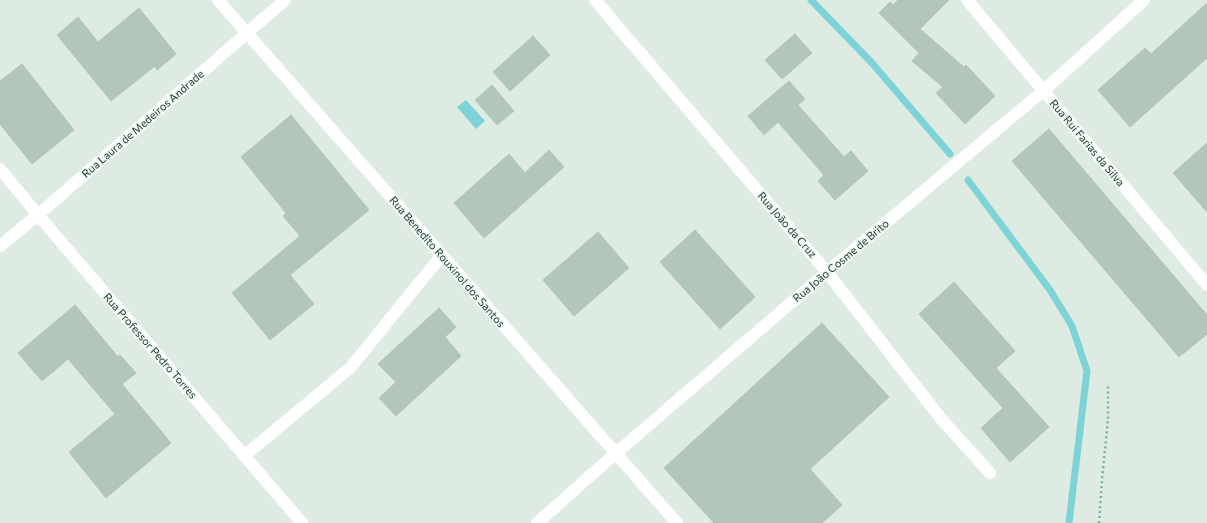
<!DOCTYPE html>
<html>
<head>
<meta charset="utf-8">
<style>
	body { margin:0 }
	canvas { display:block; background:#ddebe3 }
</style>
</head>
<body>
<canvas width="1207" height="523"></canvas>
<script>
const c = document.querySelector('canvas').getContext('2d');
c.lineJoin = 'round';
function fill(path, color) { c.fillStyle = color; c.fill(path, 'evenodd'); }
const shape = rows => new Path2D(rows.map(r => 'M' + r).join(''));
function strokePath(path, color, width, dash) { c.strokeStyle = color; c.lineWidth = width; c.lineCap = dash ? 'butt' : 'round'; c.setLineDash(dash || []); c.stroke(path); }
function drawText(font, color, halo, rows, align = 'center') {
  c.font = font + ' Commissioner,sans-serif'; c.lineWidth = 3; c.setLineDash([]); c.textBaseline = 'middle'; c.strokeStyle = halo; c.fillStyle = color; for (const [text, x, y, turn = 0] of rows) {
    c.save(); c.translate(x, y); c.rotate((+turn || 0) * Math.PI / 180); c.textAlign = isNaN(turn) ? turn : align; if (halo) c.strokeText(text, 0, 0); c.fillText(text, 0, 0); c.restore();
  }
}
const water = shape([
	[466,100,485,121,476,129,457,107]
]);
const stream = shape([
	[811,0,872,63,950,154],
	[968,180,1050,290,1072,326,1087,371,1069,523]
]);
const building = shape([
	[898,0,949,0,920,29,964,67,966,65,995,96,965,124,936,93,943,87,912,61,919,53,879,13,890,2,893,5,898,0],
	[1207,3,1207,58,1130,127,1098,90,1145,48,1151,54,1207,3],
	[139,8,176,54,157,70,155,66,111,101,57,35,78,17,98,42,139,8],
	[795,34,812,53,782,79,765,60,795,34],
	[533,36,550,55,510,91,493,72,533,36],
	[22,64,74,130,32,164,0,124,0,81,22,64],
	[789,81,805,99,798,105,844,157,851,151,868,171,835,200,818,181,824,175,778,122,764,135,748,116,789,81],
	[492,85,514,111,497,125,475,100,492,85],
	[291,115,369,210,290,275,314,304,270,340,232,293,300,236,283,216,286,213,241,157,291,115],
	[1049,129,1207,315,1207,334,1179,357,1012,161,1049,129],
	[1207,143,1207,212,1173,173,1207,143],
	[549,150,564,167,484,238,454,203,509,154,525,173,549,150],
	[695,230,755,297,720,329,660,262,695,230],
	[598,232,629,268,574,316,543,280,598,232],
	[954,282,1015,351,996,368,1049,427,1010,462,981,428,1003,408,919,314,954,282],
	[75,305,118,357,120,355,136,373,122,384,171,443,106,498,69,452,115,414,68,359,42,381,18,353,75,305],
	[439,308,456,327,445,337,461,356,396,416,379,398,396,382,378,364,439,308],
	[822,323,889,397,810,469,842,505,822,523,714,523,664,468,822,323]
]);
const path = shape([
	[1099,523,1102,480,1108,419,1108,385]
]);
const street = shape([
	[218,0,677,523],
	[595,0,827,272,942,420,990,473],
	[967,0,1207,285],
	[0,169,38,215,302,523],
	[0,246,38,215,285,0],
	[244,456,350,368,442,255],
	[537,523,615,454,827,272,1043,91,1144,0]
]);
const streetNames = [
	["Rua Laura de Medeiros Andrade",143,124,-41],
	["Rua Rui Farias da Silva",1087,143,50],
	["Rua João da Cruz",787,225,49],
	["Rua João Cosme de Brito",841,261,-40],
	["Rua Benedito Rouxinol dos Santos",447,262,49],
	["Rua Professor Pedro Torres",150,346,49]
];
fill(water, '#7ed3d7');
strokePath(stream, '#7ed3d7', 7);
fill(building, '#b2c6bc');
strokePath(building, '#afc5ba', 1);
strokePath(path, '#7ab29a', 2.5, [2, 3]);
strokePath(street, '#fff', 12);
drawText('11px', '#1d3c30', '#eef7f1', streetNames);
</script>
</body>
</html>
